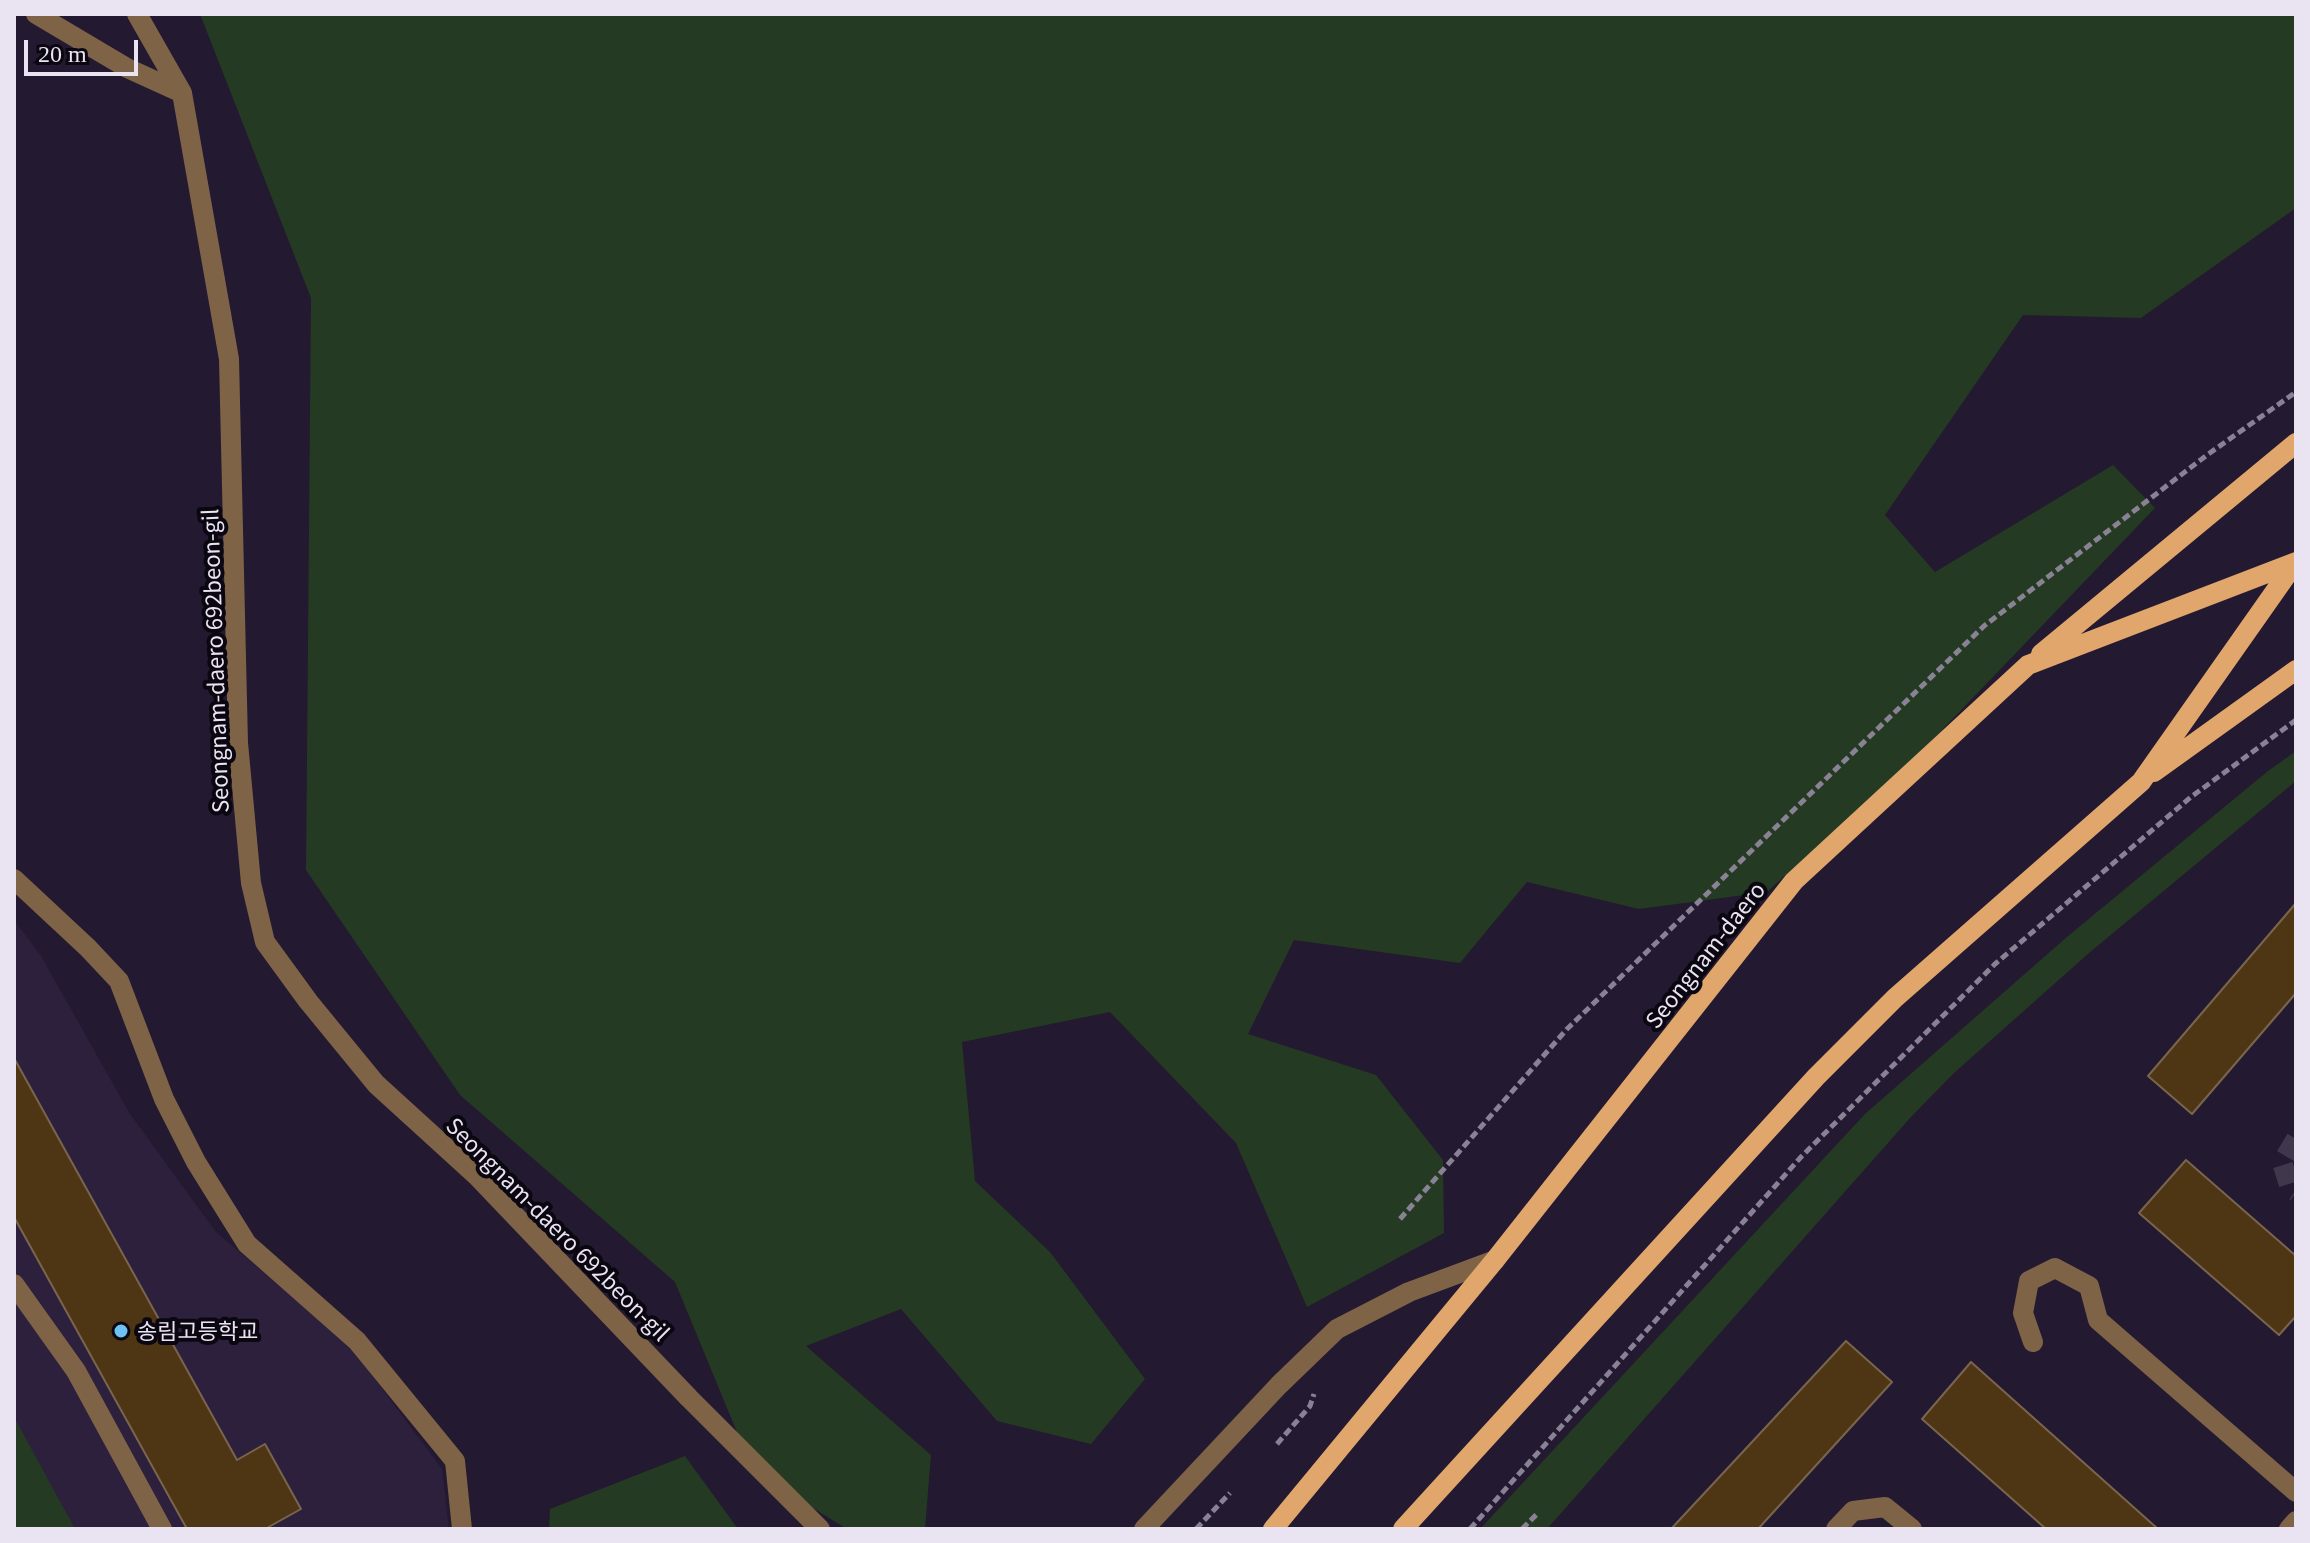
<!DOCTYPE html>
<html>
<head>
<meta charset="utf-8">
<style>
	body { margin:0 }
	#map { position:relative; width:2310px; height:1543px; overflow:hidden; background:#231930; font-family:Georgia,serif }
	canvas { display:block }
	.frame { position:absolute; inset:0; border:16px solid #e9e3f2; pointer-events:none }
	.scale { position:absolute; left:24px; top:40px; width:114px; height:36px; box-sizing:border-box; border:4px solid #e9e3f2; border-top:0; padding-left:10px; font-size:24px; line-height:28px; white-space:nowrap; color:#e9e3f2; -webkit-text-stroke:6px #0b0710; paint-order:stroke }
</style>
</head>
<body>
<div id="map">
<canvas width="2310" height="1543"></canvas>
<div class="frame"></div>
<div class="scale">20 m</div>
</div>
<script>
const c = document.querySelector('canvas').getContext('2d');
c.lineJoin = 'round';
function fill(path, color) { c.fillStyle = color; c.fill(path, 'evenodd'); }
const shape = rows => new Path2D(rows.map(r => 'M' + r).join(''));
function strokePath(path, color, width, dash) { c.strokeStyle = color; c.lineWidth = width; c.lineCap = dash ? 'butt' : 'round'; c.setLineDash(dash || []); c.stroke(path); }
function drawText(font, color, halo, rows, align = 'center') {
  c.font = font + ' Georgia,"Noto Sans KR",serif'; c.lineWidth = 8; c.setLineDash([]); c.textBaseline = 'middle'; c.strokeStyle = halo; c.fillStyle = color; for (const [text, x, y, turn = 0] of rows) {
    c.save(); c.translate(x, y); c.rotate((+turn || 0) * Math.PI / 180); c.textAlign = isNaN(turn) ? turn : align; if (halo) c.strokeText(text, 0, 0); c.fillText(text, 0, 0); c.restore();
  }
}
const built = shape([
	[14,920,41,956,130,1114,216,1232,351,1347,442,1469,449,1529,14,1529]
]);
const green = shape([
	[200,14,2296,14,2296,208,2141,318,2023,315,1885,515,1935,572,2113,465,2155,508,1919,754,1767,892,1639,909,1527,882,1460,963,1294,940,1248,1034,1376,1075,1443,1160,1444,1233,1307,1307,1236,1143,1110,1012,962,1042,975,1181,1050,1252,1145,1379,1091,1444,997,1421,901,1309,806,1346,931,1455,925,1529,847,1529,753,1471,675,1282,460,1095,306,870,311,298],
	[2296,751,2296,781,2089,953,1954,1073,1910,1118,1547,1529,1480,1529,1865,1114,2068,936,2268,771],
	[14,1417,75,1529,14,1529],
	[685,1456,738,1529,549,1529,550,1509]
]);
const building = shape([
	[2296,903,2296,993,2192,1114,2148,1076,2296,903],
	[14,1058,237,1460,265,1444,301,1509,265,1529,187,1529,14,1217,14,1058],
	[2186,1160,2296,1256,2296,1316,2279,1335,2139,1213,2186,1160],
	[1846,1341,1892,1382,1758,1529,1671,1529,1846,1341],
	[1971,1362,2158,1529,2046,1529,1922,1419,1971,1362]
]);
const minorTunnel = shape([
	[2296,1139,2282,1162,2290,1188,2296,1192]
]);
const path = shape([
	[1400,1219,1567,1029,1984,626,2207,455,2296,392],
	[1277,1444,1310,1406,1314,1394],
	[1196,1529,1230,1493],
	[1470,1529,1801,1157,1995,964,2191,797,2296,720],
	[1522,1529,1539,1512]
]);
const minor = shape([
	[36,14,127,68,182,93],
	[137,14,182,93,229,359,238,743,251,883,265,942,308,1001,376,1084,477,1176,689,1398,820,1529],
	[14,879,88,948,119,981,164,1099,196,1162,247,1244,357,1341,455,1461,462,1529],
	[14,1284,76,1371,162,1529],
	[2033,1342,2023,1313,2029,1281,2055,1268,2089,1286,2098,1320,2296,1492],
	[1144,1529,1279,1385,1337,1329,1409,1292,1495,1260],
	[1836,1529,1853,1511,1885,1507,1912,1529],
	[2289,1529,2296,1521]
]);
const major = shape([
	[2041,654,2296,443],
	[2154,772,2296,670],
	[1273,1529,1495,1260,1794,881,2028,665,2296,562],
	[1403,1529,1816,1077,1895,998,2141,782,2295,563]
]);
const markers = [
	[121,1331,8,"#6ec2f3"]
];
const streetNames = [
	["Seongnam-daero 692beon-gil",215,661,-92],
	["Seongnam-daero",1705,955,-52],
	["Seongnam-daero 692beon-gil",558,1229,45]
];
const poiNames = [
	["송림고등학교",137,1331]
];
fill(built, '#2d203d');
fill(green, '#253a23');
fill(building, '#4e3615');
strokePath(building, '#79654d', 2);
strokePath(minorTunnel, '#41374d', 20, [20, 10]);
strokePath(path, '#898194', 5, [8, 4]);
strokePath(minor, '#7e6347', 20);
strokePath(major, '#e0a66c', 20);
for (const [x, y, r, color] of markers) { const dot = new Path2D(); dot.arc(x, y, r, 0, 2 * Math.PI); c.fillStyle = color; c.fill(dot); strokePath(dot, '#0b0710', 3); }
drawText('22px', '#e9e3f2', '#0b0710', streetNames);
drawText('22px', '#e9e3f2', '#0b0710', poiNames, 'left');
</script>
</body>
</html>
